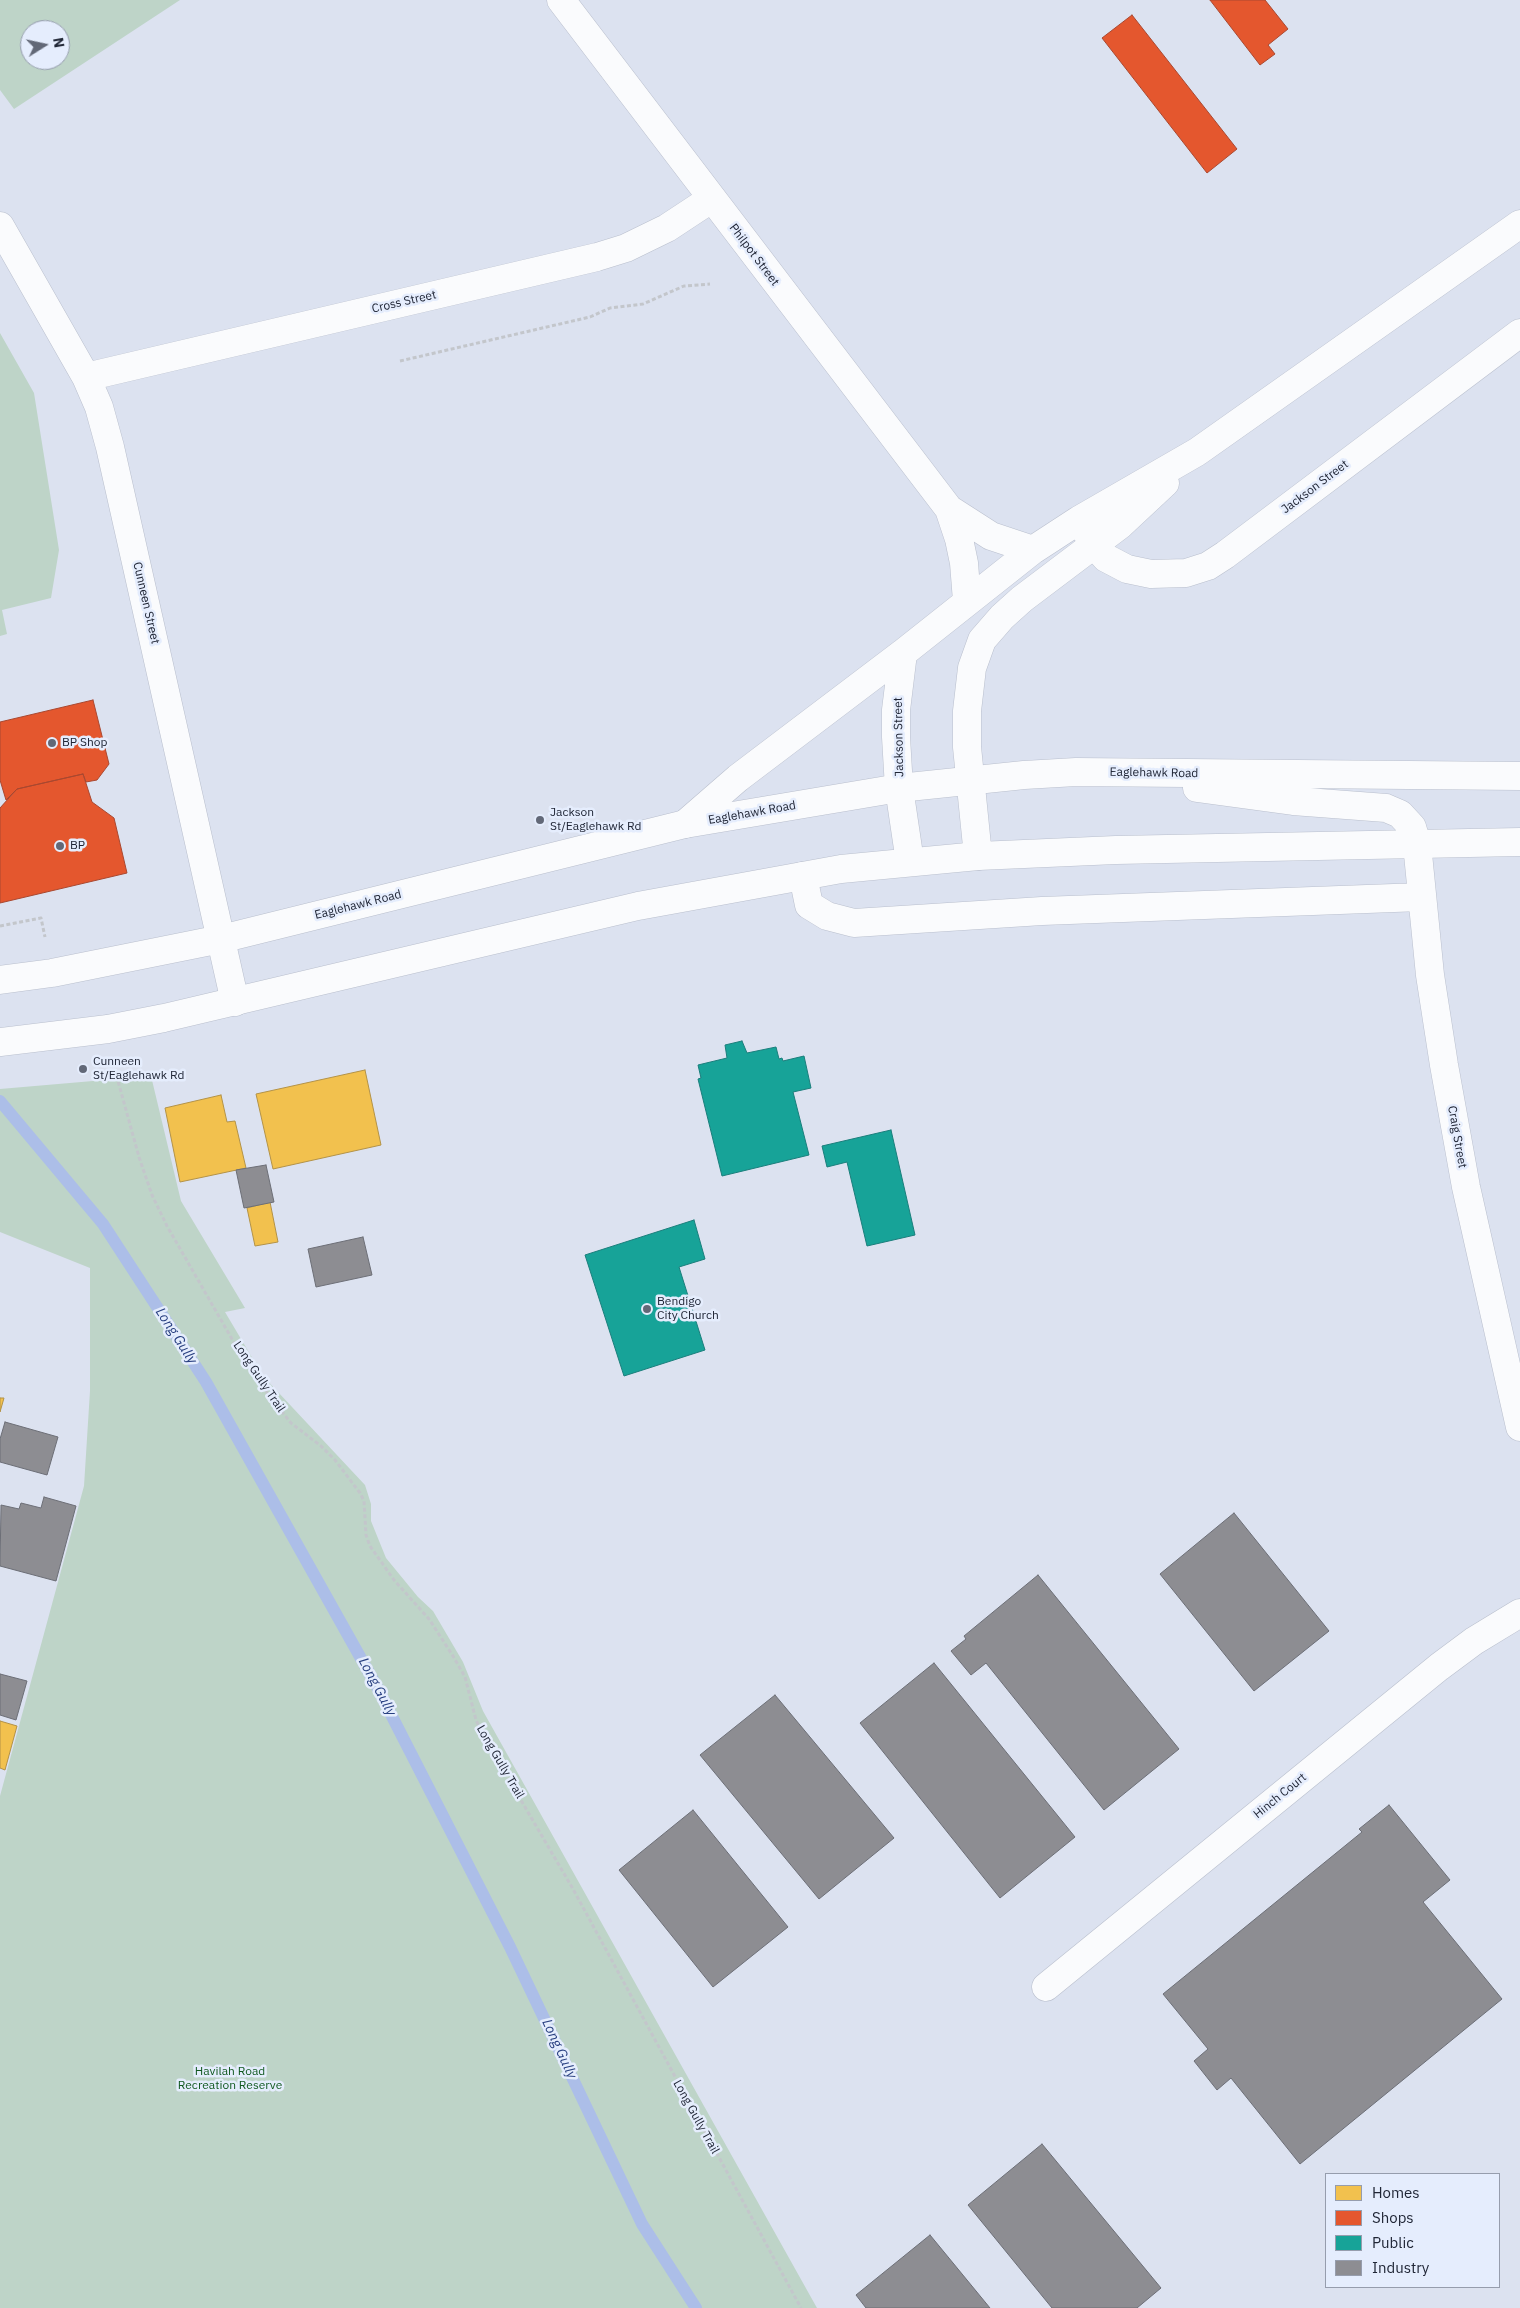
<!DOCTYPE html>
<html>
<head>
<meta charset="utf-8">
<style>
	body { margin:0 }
	#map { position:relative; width:1520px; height:2308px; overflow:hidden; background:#dce2f0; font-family:"IBM Plex Sans",sans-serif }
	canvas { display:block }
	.legend { position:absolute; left:1325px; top:2173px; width:175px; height:115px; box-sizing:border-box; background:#e5edfd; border:1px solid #969dad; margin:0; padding:6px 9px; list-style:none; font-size:15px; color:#202636 }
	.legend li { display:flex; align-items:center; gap:10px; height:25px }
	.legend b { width:25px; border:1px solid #969dad }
	.north { position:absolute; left:20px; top:20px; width:50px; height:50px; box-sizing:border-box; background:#e5edfd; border:1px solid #969dad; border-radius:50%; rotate:80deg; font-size:14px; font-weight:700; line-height:20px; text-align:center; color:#202636 }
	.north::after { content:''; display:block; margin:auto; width:18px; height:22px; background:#626877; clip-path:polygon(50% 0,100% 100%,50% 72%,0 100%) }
</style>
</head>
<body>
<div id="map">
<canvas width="1520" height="2308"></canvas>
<ul class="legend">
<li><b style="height:14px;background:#f2c14e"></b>Homes</li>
<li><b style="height:14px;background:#e4572e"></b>Shops</li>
<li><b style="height:14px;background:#17a398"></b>Public</li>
<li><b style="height:14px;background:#8d8d92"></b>Industry</li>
</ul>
<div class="north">N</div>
</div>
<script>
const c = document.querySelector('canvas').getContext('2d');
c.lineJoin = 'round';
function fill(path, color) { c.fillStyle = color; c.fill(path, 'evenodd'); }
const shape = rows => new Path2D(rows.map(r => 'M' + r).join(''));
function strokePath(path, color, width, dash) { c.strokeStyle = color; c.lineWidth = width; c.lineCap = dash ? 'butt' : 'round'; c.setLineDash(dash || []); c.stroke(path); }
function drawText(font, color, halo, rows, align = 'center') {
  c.font = font + ' "IBM Plex Sans",sans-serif'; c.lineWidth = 5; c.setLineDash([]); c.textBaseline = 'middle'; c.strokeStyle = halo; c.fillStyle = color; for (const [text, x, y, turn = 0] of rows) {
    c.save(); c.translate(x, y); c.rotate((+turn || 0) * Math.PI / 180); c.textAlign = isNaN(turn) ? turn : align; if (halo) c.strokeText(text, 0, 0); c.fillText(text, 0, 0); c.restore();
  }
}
const green = shape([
	[0,0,180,0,14,109,0,90],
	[30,30,60,30,60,60,30,60],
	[0,333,34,393,59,550,51,598,2,610,7,634,0,636],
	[151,1076,181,1201,245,1308,225,1312,263,1376,365,1485,371,1504,371,1521,386,1558,418,1597,433,1611,463,1662,483,1711,817,2308,0,2308,0,1796,84,1486,90,1391,90,1268,0,1232,0,1089]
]);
const homes = shape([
	[365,1070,381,1145,273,1169,256,1094,365,1070],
	[221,1095,227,1122,235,1121,246,1168,180,1182,165,1108,221,1095],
	[270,1202,278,1242,255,1246,247,1208,270,1202],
	[0,1398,4,1398,0,1412,0,1398],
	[0,1721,17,1726,5,1770,0,1768,0,1721]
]);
const shops = shape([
	[1210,0,1265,0,1288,29,1268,45,1275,54,1260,65,1210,0],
	[1132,15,1237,149,1207,173,1102,38,1132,15],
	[93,700,109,764,97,780,86,782,83,774,17,789,6,800,0,780,0,722,93,700],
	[83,774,92,802,114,818,127,873,0,903,0,808,17,789,83,774]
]);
const public = shape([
	[742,1041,747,1053,776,1047,779,1059,782,1058,783,1061,804,1056,811,1088,793,1092,809,1155,722,1176,698,1079,701,1078,698,1065,727,1058,725,1045,742,1041],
	[891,1130,915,1235,867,1246,847,1162,827,1167,822,1146,891,1130],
	[694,1220,705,1259,679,1267,705,1350,624,1376,585,1255,694,1220]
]);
const industry = shape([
	[266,1165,274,1202,244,1208,236,1170,266,1165],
	[363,1237,372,1275,316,1287,308,1249,363,1237],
	[5,1422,58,1437,47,1475,0,1462,0,1439,5,1422],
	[44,1497,76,1506,56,1581,0,1566,1,1505,19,1509,21,1503,41,1508,44,1497],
	[1234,1513,1329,1631,1254,1691,1160,1574,1234,1513],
	[1038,1575,1179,1749,1104,1810,986,1663,971,1675,951,1651,966,1639,964,1636,1038,1575],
	[934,1663,1075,1837,1000,1898,860,1723,934,1663],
	[0,1674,27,1681,16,1720,0,1715,0,1674],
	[775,1695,894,1838,819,1899,700,1755,775,1695],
	[1389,1805,1450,1880,1423,1902,1502,1999,1300,2164,1231,2078,1217,2090,1194,2061,1208,2049,1163,1994,1362,1832,1359,1829,1389,1805],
	[693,1810,788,1927,713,1987,619,1870,693,1810],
	[1042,2144,1161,2288,1137,2308,1052,2308,968,2205,1042,2144],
	[930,2235,990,2308,866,2308,856,2295,930,2235]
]);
const stream = shape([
	[0,1101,103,1224,206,1382,377,1687,510,1947,642,2224,696,2308]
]);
const path = shape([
	[400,361,590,317,610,308,643,304,684,286,710,284],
	[0,926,41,918,45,937],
	[113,1063,139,1157,152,1195,167,1226,236,1346,270,1397,291,1423,321,1446,335,1460,360,1493,364,1501,366,1535,370,1546,394,1580,429,1619,453,1656,465,1677,476,1720,484,1737,573,1889,801,2308]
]);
const minor = shape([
	[561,0,949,509,959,539,964,563,967,601],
	[0,226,86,377,99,407,110,447,235,1002],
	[86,377,597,257,626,248,667,228,711,199],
	[949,509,991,536,1033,550],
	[1079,520,1095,546,1106,558,1127,569,1151,574,1186,573,1208,566,1225,555,1520,333],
	[685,824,738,778,903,653],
	[1417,844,1430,975,1444,1065,1466,1187,1520,1427],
	[978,856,967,747,967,711,972,668,982,640,1002,617,1022,599,1120,525,1165,483],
	[910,862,899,788,896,737,896,710,903,653,1033,550,1079,520,1197,452,1520,224],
	[803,876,809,905,827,916,854,923,1042,911,1421,897],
	[1046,1987,1439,1667,1474,1641,1520,1613]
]);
const major = shape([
	[1197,788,1293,801,1386,808,1400,814,1412,827,1417,844],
	[0,980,52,973,221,939,685,824,899,788,1024,775,1076,772,1520,776],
	[0,1042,108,1029,164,1018,638,906,841,869,978,856,1116,850,1520,842]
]);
const markers = [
	[52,743,5,"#626877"],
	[540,820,5,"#626877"],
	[60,846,5,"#626877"],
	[83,1069,5,"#626877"],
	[647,1309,5,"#626877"]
];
const streetNames = [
	["Philpot Street",754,255,53],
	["Cross Street",404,302,-13],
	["Jackson Street",1315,487,-37],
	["Cunneen Street",146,603,77],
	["Jackson Street",899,737,-91],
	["Eaglehawk Road",1154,773,1],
	["Eaglehawk Road",752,813,-10],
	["Eaglehawk Road",358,905,-14],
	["Craig Street",1457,1137,80],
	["Long Gully Trail",259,1377,56],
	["Long Gully Trail",500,1762,60],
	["Hinch Court",1280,1796,-39],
	["Long Gully Trail",696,2117,61]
];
const poiNames = [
	["BP Shop",62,743],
	["Jackson",550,813],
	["St/Eaglehawk Rd",550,827],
	["BP",70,846],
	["Cunneen",93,1062],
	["St/Eaglehawk Rd",93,1076],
	["Bendigo",657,1302],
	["City Church",657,1316]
];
const parkNames = [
	["Havilah Road",230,2072],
	["Recreation Reserve",230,2086]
];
const waterNames = [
	["Long Gully",176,1336,57],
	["Long Gully",377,1687,62],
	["Long Gully",559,2049,65]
];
fill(green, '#bed4c8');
fill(homes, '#f2c14e');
strokePath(homes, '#b39247', 1);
fill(shops, '#e4572e');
strokePath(shops, '#a94830', 1);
fill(public, '#17a398');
strokePath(public, '#1a7e7b', 1);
fill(industry, '#8d8d92');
strokePath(industry, '#6c6e76', 1);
strokePath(stream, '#acbee8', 12);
strokePath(minor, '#b9bfcd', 29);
strokePath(major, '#b9bfcd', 29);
strokePath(path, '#c3c6cb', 3, [4, 2.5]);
strokePath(minor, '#fafbfd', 28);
strokePath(major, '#fafbfd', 28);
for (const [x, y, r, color] of markers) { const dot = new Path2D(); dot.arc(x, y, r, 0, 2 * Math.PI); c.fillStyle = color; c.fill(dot); strokePath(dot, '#e5edfd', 2); }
drawText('12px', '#202636', '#e5edfd', streetNames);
drawText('12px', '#202636', '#e5edfd', poiNames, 'left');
drawText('12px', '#115920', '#e5edfd', parkNames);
drawText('italic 14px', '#294081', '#e5edfd', waterNames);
</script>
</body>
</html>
